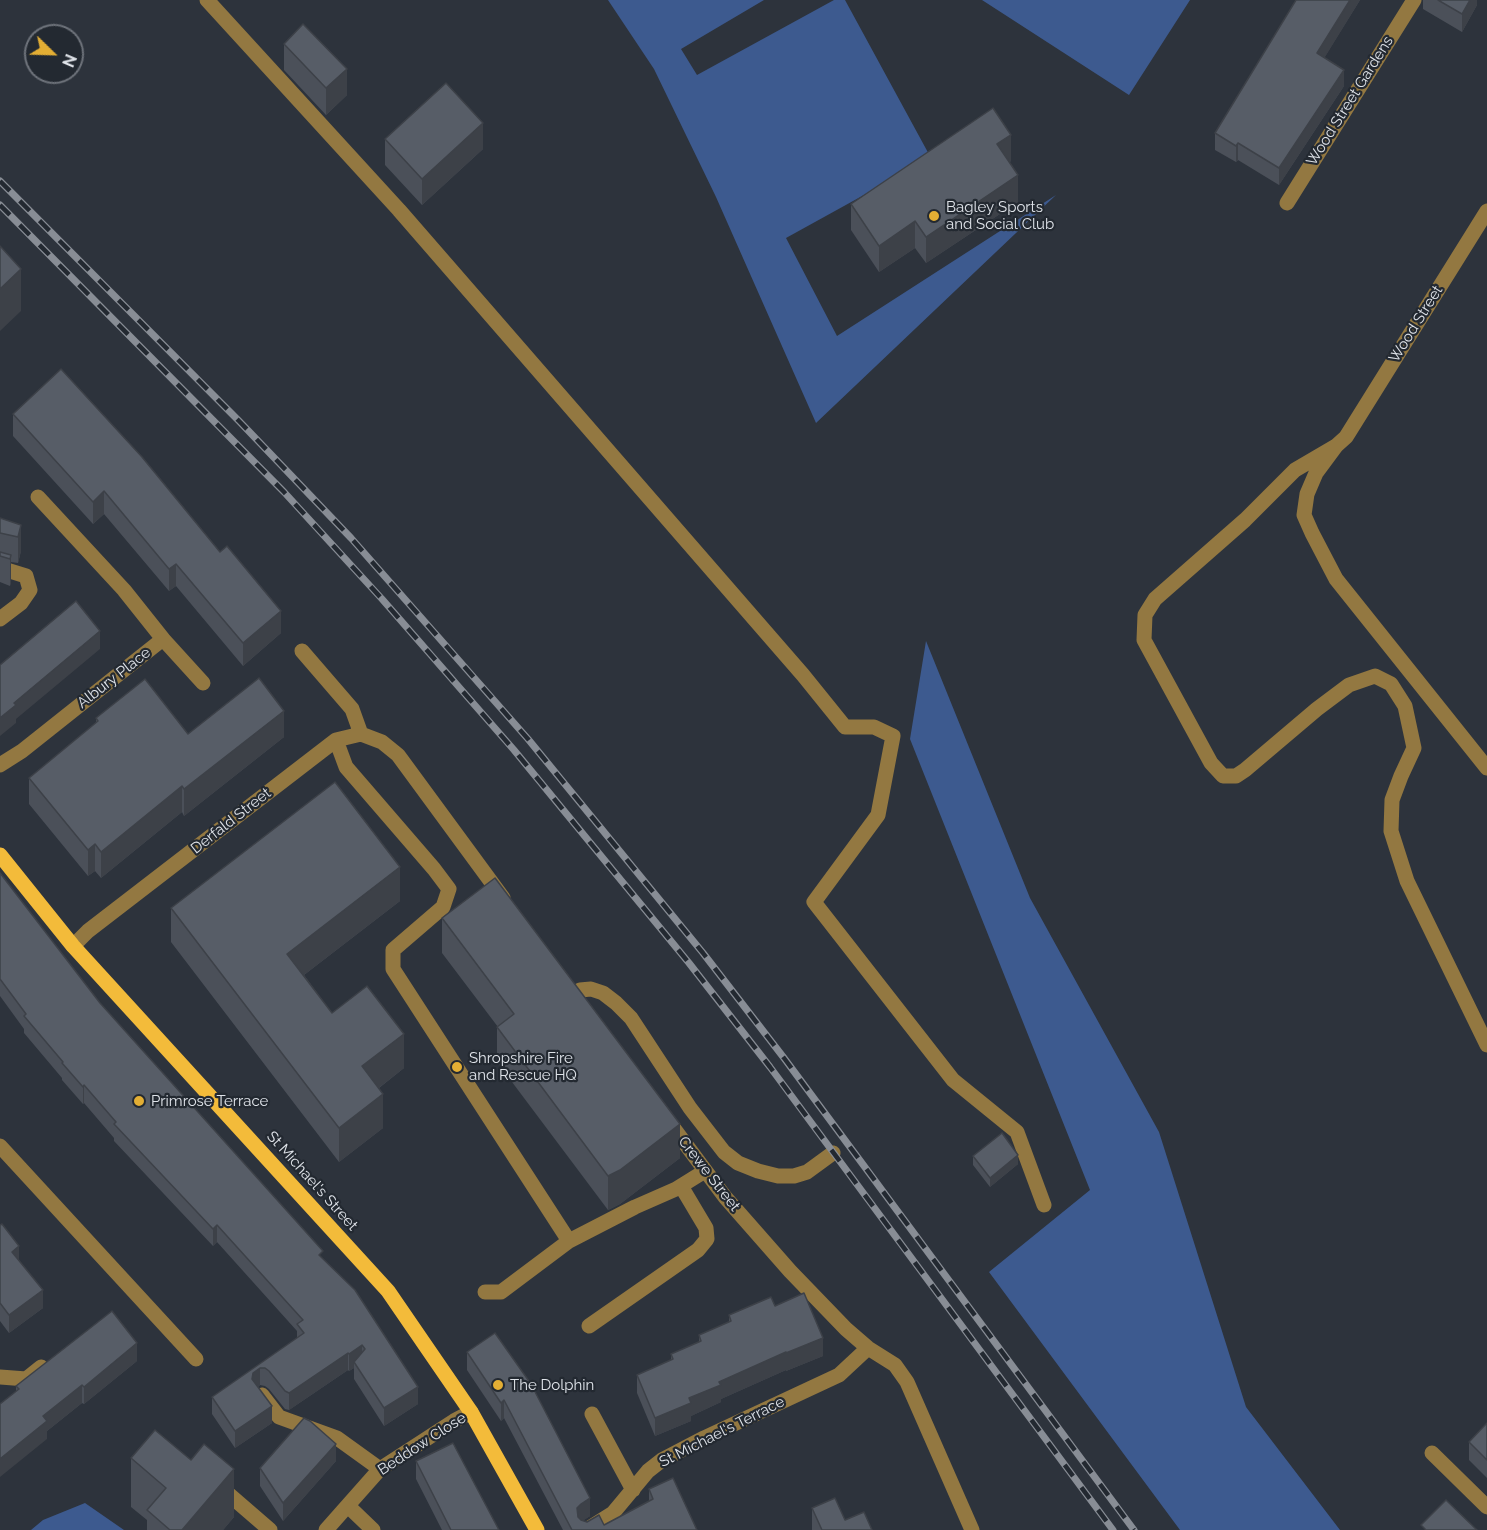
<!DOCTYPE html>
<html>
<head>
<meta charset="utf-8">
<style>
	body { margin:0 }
	#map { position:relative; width:1487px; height:1530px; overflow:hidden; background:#2d333c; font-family:Raleway,sans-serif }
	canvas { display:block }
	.north { position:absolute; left:24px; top:24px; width:60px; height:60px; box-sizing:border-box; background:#232931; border:2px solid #6e737b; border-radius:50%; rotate:113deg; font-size:16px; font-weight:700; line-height:24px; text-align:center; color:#dfe3e9 }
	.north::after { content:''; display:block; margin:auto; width:21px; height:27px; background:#e3ae34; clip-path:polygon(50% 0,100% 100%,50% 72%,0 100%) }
</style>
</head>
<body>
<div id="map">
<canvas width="1487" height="1530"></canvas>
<div class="north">N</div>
</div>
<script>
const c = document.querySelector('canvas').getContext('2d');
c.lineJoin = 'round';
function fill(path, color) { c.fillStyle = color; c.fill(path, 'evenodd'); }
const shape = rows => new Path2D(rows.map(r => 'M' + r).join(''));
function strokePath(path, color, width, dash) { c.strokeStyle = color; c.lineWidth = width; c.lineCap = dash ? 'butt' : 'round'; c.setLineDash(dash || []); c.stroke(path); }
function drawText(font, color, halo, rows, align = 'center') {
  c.font = font + ' Raleway,sans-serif'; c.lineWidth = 4.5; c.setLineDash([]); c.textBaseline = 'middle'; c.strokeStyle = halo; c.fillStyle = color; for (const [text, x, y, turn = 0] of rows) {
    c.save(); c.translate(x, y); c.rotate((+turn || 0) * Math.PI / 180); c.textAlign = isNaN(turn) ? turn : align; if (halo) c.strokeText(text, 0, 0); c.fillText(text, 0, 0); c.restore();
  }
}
const green = shape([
	[608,0,764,0,681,49,697,75,834,0,845,0,931,158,786,238,837,336,1056,195,816,423,716,197,654,69],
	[982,0,1190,0,1129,95],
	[926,641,1030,898,1159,1132,1246,1407,1340,1530,1180,1530,989,1272,1090,1190,910,739],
	[85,1503,124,1530,31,1530,43,1520]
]);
const minor = shape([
	[207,0,399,210,803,675,845,727,874,727,893,736,878,815,814,902,953,1080,1017,1132,1044,1205],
	[1287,203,1414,0],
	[1487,211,1346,437,1336,446,1316,473,1307,494,1304,515,1312,533,1336,579,1487,768],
	[1336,446,1295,470,1245,520,1155,599,1145,615,1144,640,1211,763,1223,776,1236,776,1245,770,1317,709,1349,685,1375,676,1391,684,1405,706,1414,748,1401,776,1392,800,1391,831,1407,881,1487,1045],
	[0,568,26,576,30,590,21,603,0,619],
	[163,639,203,683],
	[302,651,352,709,361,734],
	[336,740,346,767,434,869,449,889,443,907,393,950,393,969,569,1241],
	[0,765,22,751,163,639,124,590,38,497],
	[73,946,88,931,336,740,361,734,382,742,398,755,503,898],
	[574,994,580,990,591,989,603,993,616,1003,631,1018,690,1108,724,1152,738,1163,758,1171,778,1176,794,1176,807,1172,833,1153],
	[669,1122,725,1197,790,1271,846,1329,868,1348,895,1365,907,1382,972,1530],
	[0,1146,196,1359],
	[485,1292,501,1292,569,1241,635,1207,676,1189,705,1171],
	[589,1326,698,1250,707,1239,706,1228,681,1186],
	[0,1377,26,1379,41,1367],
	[262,1395,279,1417,337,1438,380,1469],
	[592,1414,633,1490],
	[1432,1453,1487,1507],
	[218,1485,270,1530],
	[348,1506,373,1530],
	[326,1530,380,1469,454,1421,471,1412],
	[586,1530,613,1513,648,1471,662,1460,704,1438,839,1375,868,1348]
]);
const major = shape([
	[0,855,73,946,388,1291,471,1412,537,1530]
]);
const rail = shape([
	[0,181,239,421,351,538,528,739,703,953,784,1058,1134,1530],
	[0,205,284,492,382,599,514,750,689,963,770,1067,1113,1530]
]);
const wall = shape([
	[1296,0,1360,0,1324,58,1344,86,1279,185,1238,160,1236,162,1215,150,1215,133],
	[1423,0,1477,0,1477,5,1462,32,1423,9],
	[284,44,347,95,326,115,284,70],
	[385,139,483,149,422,205,385,165],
	[1011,161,1009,163,1018,202,926,263,915,248,879,272,851,230,851,204],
	[13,414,281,633,243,666,176,586,169,591,104,514,93,524,13,436],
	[0,518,21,525,21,551,18,563,11,562,11,582,10,586,0,582],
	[96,718,188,734,284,737,184,816,182,812,101,878,95,871,88,876,29,804,29,778,96,723],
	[0,873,100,1003,323,1259,418,1404,384,1426,354,1379,354,1368,349,1371,348,1370,289,1410,285,1409,269,1389,265,1386,260,1385,258,1387,272,1423,235,1448,212,1414,212,1397,297,1338,297,1331,217,1242,213,1246,114,1141,114,1138,84,1103,83,1104,62,1080,62,1078,24,1033,24,1029,0,996],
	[400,901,304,975,332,1013,404,1068,379,1088,383,1128,339,1162,171,942,171,908],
	[442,918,680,1158,620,1204,608,1210,497,1062,497,1027,498,1027,442,953],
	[973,1156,1018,1164,990,1187,973,1165],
	[0,1225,19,1260,43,1308,9,1333,0,1321],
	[775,1306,823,1356,786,1371,786,1370,721,1399,721,1402,691,1416,691,1421,655,1436,637,1393,637,1375,671,1360,671,1354,699,1342,699,1335,729,1322,729,1315],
	[495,1333,590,1516,582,1521,604,1525,649,1501,649,1489,697,1530,563,1530,504,1418,501,1421,467,1370,467,1352],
	[137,1361,84,1404,82,1403,47,1431,47,1439,16,1391,16,1386],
	[1487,1423,1487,1478,1469,1460,1469,1442],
	[131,1458,191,1460,234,1517,223,1530,147,1530,147,1520,131,1507],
	[336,1461,283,1521,260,1486,260,1468],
	[416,1461,499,1530,442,1530,416,1479],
	[812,1508,845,1520,872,1530,812,1530]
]);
const shadedWall = shape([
	[1350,0,1360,0,1317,70,1317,53],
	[1470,0,1477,0,1477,5,1462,32,1462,14],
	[347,69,347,95,326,115,326,88],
	[1344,70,1344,86,1279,185,1279,168],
	[483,123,483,149,422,205,422,179],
	[1011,135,1011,161,997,171,997,144],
	[1238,143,1238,160,1236,162,1236,146],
	[1018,175,1018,202,926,263,926,237],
	[915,221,915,248,879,272,879,246],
	[21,269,21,311,0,331,0,289],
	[104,491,104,514,93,524,93,502],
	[21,525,21,551,18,563,18,537],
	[11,555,11,582,10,586,10,559],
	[176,564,176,586,169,591,169,569],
	[281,611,281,633,243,666,243,643],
	[100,631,100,649,16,719,16,723,0,736,0,718,14,703],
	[284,711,284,737,184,816,184,789],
	[182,786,182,812,101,878,101,852],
	[95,844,95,871,88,876,88,850],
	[400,867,400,901,287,988,287,954],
	[404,1034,404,1068,362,1101,362,1066],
	[84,1085,84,1103,83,1104,83,1087],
	[383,1094,383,1128,339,1162,339,1128],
	[680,1124,680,1158,620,1204,608,1210,608,1176],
	[1018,1155,1018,1164,990,1187,990,1178],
	[217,1225,217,1242,213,1246,213,1229],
	[19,1246,19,1264,12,1252],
	[43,1290,43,1308,9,1333,9,1315],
	[823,1338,823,1356,786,1371,786,1353],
	[137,1343,137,1361,84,1404,84,1387],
	[362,1345,362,1362,354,1362,354,1368,349,1371,349,1354],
	[786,1352,786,1370,721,1399,721,1402,691,1416,691,1421,655,1436,655,1418,719,1382],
	[348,1353,348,1370,289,1410,289,1393],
	[260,1368,260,1385,253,1391,252,1379,253,1373],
	[82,1385,82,1403,47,1431,47,1439,0,1477,0,1459,43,1416],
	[418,1387,418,1404,384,1426,384,1408],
	[504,1400,504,1418,501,1421,501,1403],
	[272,1406,272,1423,235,1448,235,1431],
	[336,1444,336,1461,283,1521,283,1503],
	[234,1469,234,1517,223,1530,182,1530],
	[590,1498,590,1516,581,1522,577,1526,577,1508,581,1504]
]);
const building = shape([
	[1296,0,1350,0,1317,53,1344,70,1279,168,1238,143,1236,146,1215,133,1296,0],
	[1438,0,1470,0,1462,14,1438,0],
	[303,24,347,69,326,88,284,44,303,24],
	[446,83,483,123,422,179,385,139,446,83],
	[993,108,1011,135,997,144,1018,175,926,237,915,221,879,246,851,204,993,108],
	[0,246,21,269,0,289,0,246],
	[61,369,142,457,220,552,227,546,281,611,243,643,176,564,169,569,104,491,93,502,13,414,61,369],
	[0,518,21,525,18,537,0,533,0,518],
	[0,552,11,555,10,559,0,556,0,552],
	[76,601,100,631,14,703,16,705,0,718,0,665,76,601],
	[259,678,284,711,184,789,182,786,101,852,95,844,88,850,29,778,98,721,96,718,145,679,188,734,259,678],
	[335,782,400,867,287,954,332,1013,367,986,404,1034,362,1066,383,1094,339,1128,171,908,335,782],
	[0,873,100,1003,323,1251,319,1255,355,1290,418,1387,384,1408,354,1362,365,1349,362,1345,349,1354,348,1353,289,1393,285,1391,269,1371,265,1368,260,1368,253,1373,252,1379,272,1406,235,1431,212,1397,304,1333,297,1324,303,1320,217,1225,213,1229,114,1124,116,1122,84,1085,83,1087,62,1063,63,1062,24,1016,26,1014,0,979,0,873],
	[495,878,680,1124,620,1170,608,1176,497,1027,514,1014,442,918,495,878],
	[1002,1133,1018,1155,990,1178,973,1156,1002,1133],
	[2,1224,19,1246,12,1252,43,1290,9,1315,0,1303,0,1225,2,1224],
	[804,1293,823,1338,786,1353,786,1352,719,1382,721,1385,689,1398,691,1403,655,1418,637,1375,673,1359,671,1354,701,1341,699,1335,731,1321,729,1315,771,1297,775,1306,804,1293],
	[112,1311,137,1343,84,1387,82,1385,43,1416,47,1421,0,1459,0,1404,19,1389,16,1386,112,1311],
	[495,1333,531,1384,590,1498,581,1504,577,1508,578,1517,581,1520,587,1522,599,1515,604,1525,653,1499,649,1489,673,1478,697,1530,572,1530,504,1400,501,1403,467,1352,495,1333],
	[304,1418,310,1421,336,1444,283,1503,260,1468,304,1418],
	[1487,1423,1487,1460,1469,1442,1487,1423],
	[155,1430,191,1460,204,1444,234,1469,182,1530,170,1530,147,1510,166,1488,131,1458,155,1430],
	[453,1443,499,1530,451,1530,416,1461,453,1443],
	[835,1498,845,1520,864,1512,872,1530,822,1530,812,1508,835,1498],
	[1446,1500,1477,1530,1426,1530,1421,1525,1446,1500]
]);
const markers = [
	[934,216,6,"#e3ae34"],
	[457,1067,6,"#e3ae34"],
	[139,1101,6,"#e3ae34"],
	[498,1385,6,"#e3ae34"]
];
const streetNames = [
	["Wood Street Gardens",1350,101,-58],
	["Wood Street",1416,324,-58],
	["Albury Place",114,678,-38],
	["Derfald Street",231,821,-38],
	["Crewe Street",709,1174,52],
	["St Michael's Street",312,1181,48],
	["St Michael's Terrace",722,1432,-27],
	["Beddow Close",422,1444,-33]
];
const poiNames = [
	["Bagley Sports",946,207],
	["and Social Club",946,224],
	["Shropshire Fire",469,1058],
	["and Rescue HQ",469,1075],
	["Primrose Terrace",151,1101],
	["The Dolphin",510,1385]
];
fill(green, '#3d5a8f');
strokePath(minor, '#937841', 15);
strokePath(major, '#f3bb3a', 15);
strokePath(rail, '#888d95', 7);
strokePath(rail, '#232931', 4.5, [14]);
fill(wall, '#4b5059');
fill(shadedWall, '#3d4148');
fill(building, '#575d67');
strokePath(building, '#3d4148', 1.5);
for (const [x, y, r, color] of markers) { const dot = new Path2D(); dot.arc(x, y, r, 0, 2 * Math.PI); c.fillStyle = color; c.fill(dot); strokePath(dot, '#232931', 2); }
drawText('15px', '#dfe3e9', '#232931', streetNames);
drawText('15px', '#dfe3e9', '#232931', poiNames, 'left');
</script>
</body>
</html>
